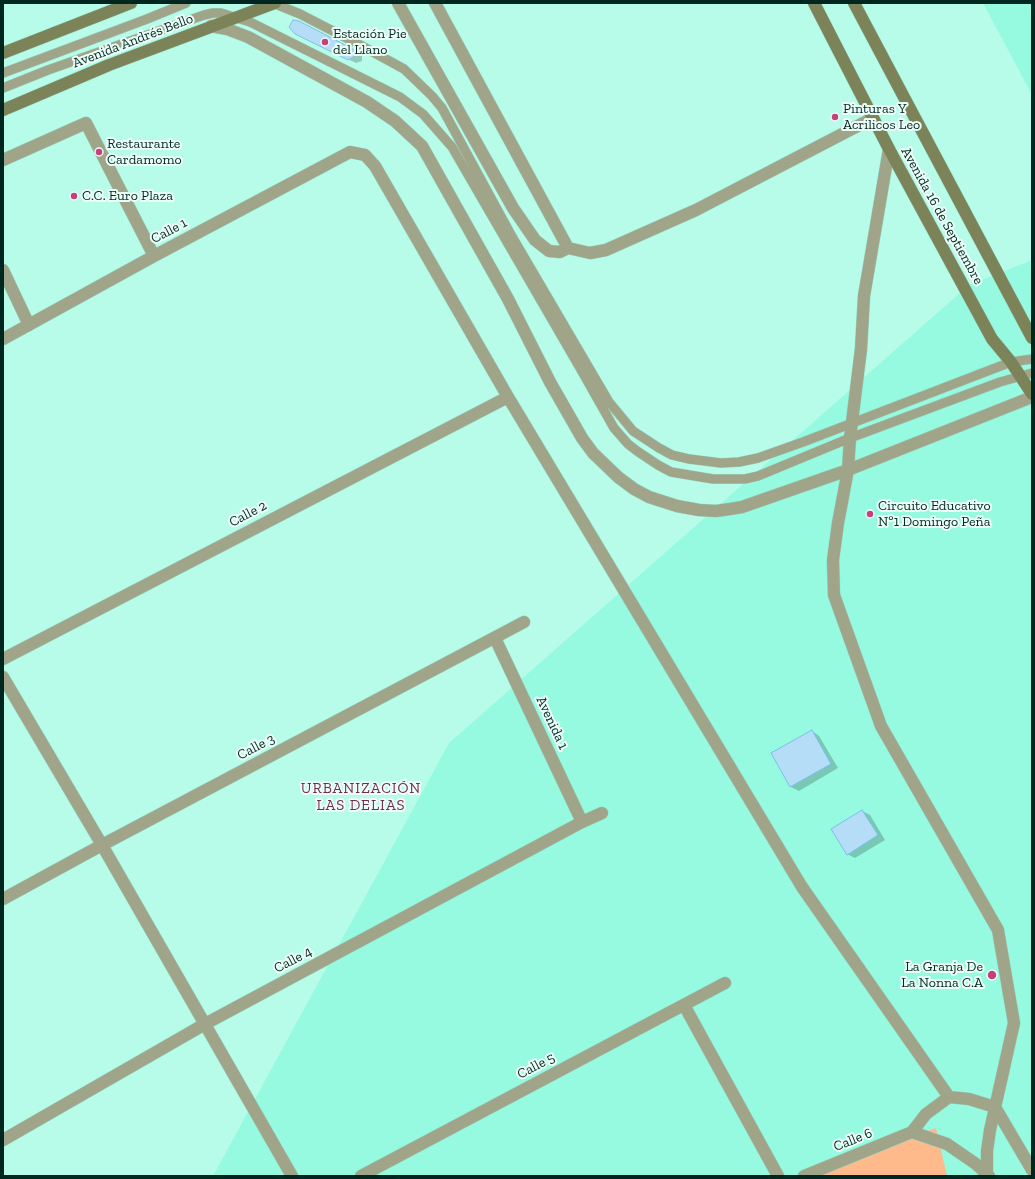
<!DOCTYPE html>
<html>
<head>
<meta charset="utf-8">
<style>
	body { margin:0 }
	#map { position:relative; width:1035px; height:1179px; overflow:hidden; background:#b7fce9; font-family:"Zilla Slab",serif }
	canvas { display:block }
	.frame { position:absolute; inset:0; border:4px solid #00271f; pointer-events:none }
</style>
</head>
<body>
<div id="map">
<canvas width="1035" height="1179"></canvas>
<div class="frame"></div>
</div>
<script>
const c = document.querySelector('canvas').getContext('2d');
c.lineJoin = 'round';
function fill(path, color) { c.fillStyle = color; c.fill(path, 'evenodd'); }
const shape = rows => new Path2D(rows.map(r => 'M' + r).join(''));
function strokePath(path, color, width, dash) { c.strokeStyle = color; c.lineWidth = width; c.lineCap = dash ? 'butt' : 'round'; c.setLineDash(dash || []); c.stroke(path); }
function drawText(font, color, halo, rows, align = 'center') {
  c.font = font + ' "Zilla Slab",serif'; c.lineWidth = 4; c.setLineDash([]); c.textBaseline = 'middle'; c.strokeStyle = halo; c.fillStyle = color; for (const [text, x, y, turn = 0] of rows) {
    c.save(); c.translate(x, y); c.rotate((+turn || 0) * Math.PI / 180); c.textAlign = isNaN(turn) ? turn : align; if (halo) c.strokeText(text, 0, 0); c.fillText(text, 0, 0); c.restore();
  }
}
const built = shape([
	[983,3,1032,3,1032,95],
	[1032,260,1032,1176,213,1176,449,743,969,285]
]);
const green = shape([
	[936,1128,947,1176,795,1176]
]);
const shadow = shape([
	[304,38,354,52,362,56,362,61,356,63],
	[812,731,819,736,838,768,799,791,791,787,772,754],
	[862,811,870,815,885,840,855,858,847,854]
]);
const building = shape([
	[293,20,299,21,353,49,355,53,354,56,352,58,348,60,295,34,289,27,293,20],
	[812,730,831,764,790,787,771,753,812,730],
	[862,810,878,835,847,855,831,829,862,810]
]);
const lane = shape([
	[273,3,300,14,360,45,404,69,432,96,442,108,510,233,609,402,633,431,659,448,672,455,689,459,721,463,739,462,758,458,803,442,1011,362,1032,359],
	[3,73,147,19,186,3],
	[3,88,48,70,204,15,213,13,221,13,250,22,400,97,423,114,452,147,580,368,614,428,628,444,637,451,658,465,671,472,713,479,745,479,758,476,850,438,1000,382,1032,373]
]);
const street = shape([
	[398,3,513,208,535,240,549,251,560,252,568,248,590,253,606,250,696,210,873,118],
	[435,3,568,248],
	[211,26,227,29,248,37,367,102,395,121,422,146,508,299,550,382,582,438,593,453,618,477,634,489,649,497,677,506,699,510,716,511,730,509,742,507,848,470,1032,397],
	[889,149,864,296,861,349,850,438,848,470,838,523,833,560,834,595,881,726,998,930,1014,1023,990,1130,987,1151,987,1173],
	[3,160,86,123,154,256],
	[3,270,29,325],
	[3,339,154,256,350,152,365,155,375,166,508,397,802,887,949,1097],
	[495,638,582,822],
	[3,659,508,397],
	[3,677,102,845,292,1176],
	[3,899,102,845,524,622],
	[684,1005,778,1176],
	[912,1132,926,1114,949,1097,969,1099,995,1107,1032,1170],
	[912,1132,947,1144,976,1164,989,1176],
	[3,1140,205,1024,582,822,602,813],
	[361,1176,725,983],
	[804,1176,912,1132]
]);
const secondary = shape([
	[814,3,889,149,992,339,1011,362,1032,394],
	[854,3,906,101,1032,338],
	[3,53,131,3],
	[3,110,109,65,275,3]
]);
const markers = [
	[325,42,4,"#c7407e"],
	[835,117,4,"#c7407e"],
	[99,152,4,"#c7407e"],
	[74,196,4,"#c7407e"],
	[870,514,4,"#c7407e"],
	[992,975,5,"#c7407e"]
];
const poiNames = [
	["Estación Pie",333,34],
	["del Llano",333,50],
	["Pinturas Y",843,109],
	["Acrilicos Leo",843,125],
	["Restaurante",107,144],
	["Cardamomo",107,160],
	["C.C. Euro Plaza",82,196],
	["Circuito Educativo",878,506],
	["Nº1 Domingo Peña",878,522],
	["La Granja De",983,967,"right"],
	["La Nonna C.A",983,983,"right"]
];
const streetNames = [
	["Avenida Andrés Bello",133,41,-21],
	["Avenida 16 de Septiembre",942,216,61],
	["Calle 1",169,231,-28],
	["Calle 2",248,514,-28],
	["Avenida 1",552,723,65],
	["Calle 3",256,747,-28],
	["Calle 4",293,960,-28],
	["Calle 5",536,1066,-28],
	["Calle 6",853,1140,-22]
];
const neighbourhoodNames = [
	["URBANIZACIÓN",361,789],
	["LAS DELIAS",361,806]
];
fill(built, '#96fae1');
fill(green, '#feba8b');
fill(shadow, '#0003');
fill(building, '#b5ddf7');
strokePath(building, '#7bc0e9', 1);
strokePath(lane, '#96d6c5', 10);
strokePath(street, '#96d6c5', 13);
strokePath(secondary, '#96d6c5', 13);
strokePath(lane, '#a0a589', 9);
strokePath(street, '#a0a589', 12);
strokePath(secondary, '#7c8358', 12);
for (const [x, y, r, color] of markers) { const dot = new Path2D(); dot.arc(x, y, r, 0, 2 * Math.PI); c.fillStyle = color; c.fill(dot); strokePath(dot, '#ecfdf8', 1.5); }
drawText('14px', '#00271f', '#ecfdf8', poiNames, 'left');
drawText('14px', '#00271f', '#ecfdf8', streetNames);
c.letterSpacing = '1px';
drawText('15px', '#712e4a', '#ecfdf8', neighbourhoodNames);
c.letterSpacing = '0px';
</script>
</body>
</html>
